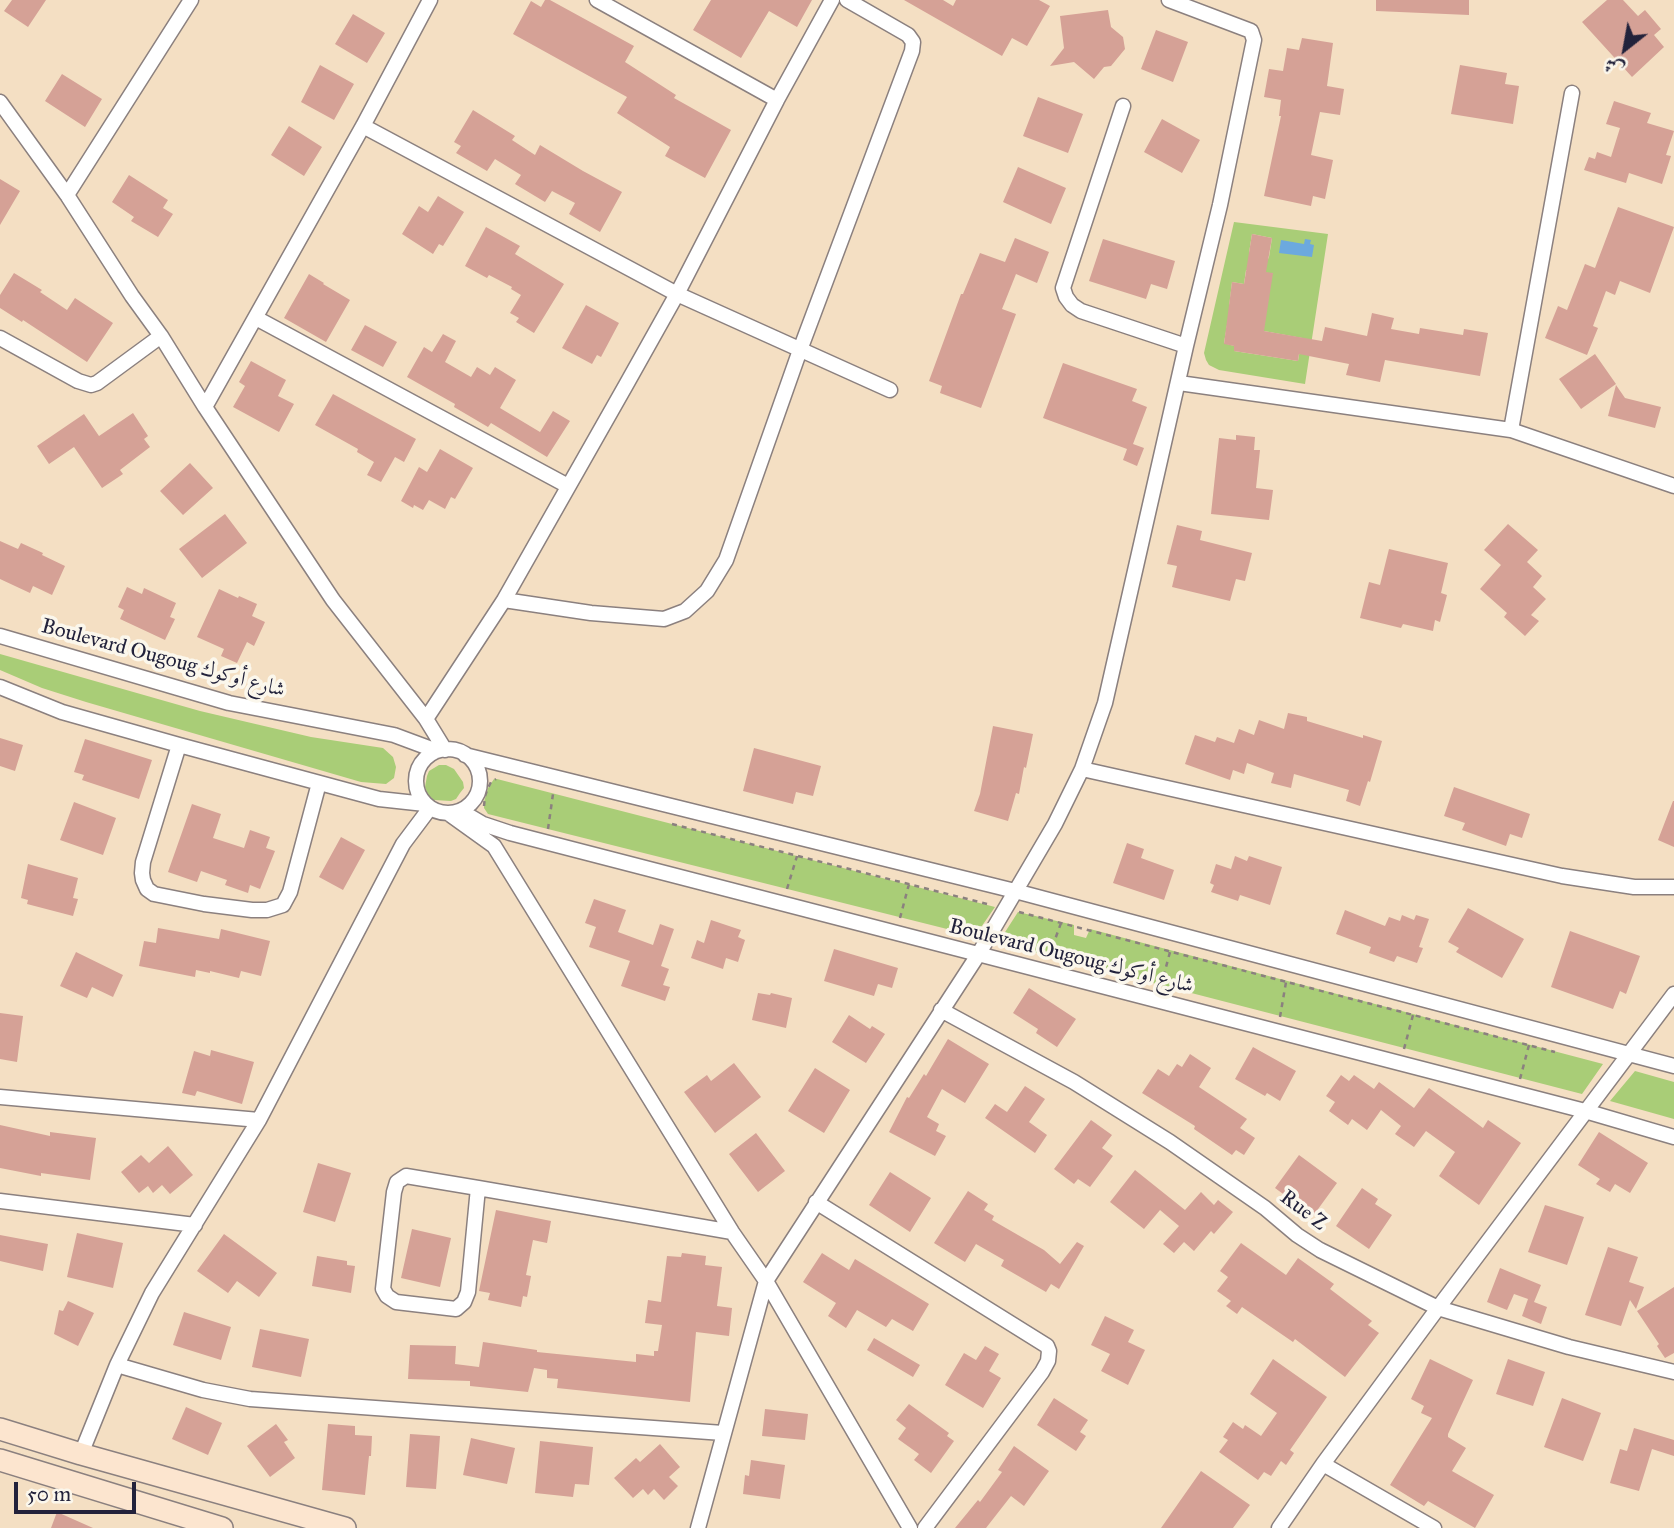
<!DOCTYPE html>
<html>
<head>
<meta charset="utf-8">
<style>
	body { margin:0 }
	#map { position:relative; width:1674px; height:1528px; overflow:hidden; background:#f4dfc3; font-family:"IM FELL Great Primer",Amiri,serif }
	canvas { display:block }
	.north { position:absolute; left:1590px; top:14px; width:70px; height:70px; -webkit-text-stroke:5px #fbf7ec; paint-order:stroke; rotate:211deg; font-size:19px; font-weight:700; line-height:28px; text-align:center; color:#22223b }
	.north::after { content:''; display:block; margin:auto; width:24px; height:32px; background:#22223b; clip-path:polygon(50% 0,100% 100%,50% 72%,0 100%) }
	.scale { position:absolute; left:14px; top:1482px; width:122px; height:32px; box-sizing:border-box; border:4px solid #22223b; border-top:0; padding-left:9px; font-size:21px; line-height:24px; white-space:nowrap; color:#22223b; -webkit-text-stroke:5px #fbf7ec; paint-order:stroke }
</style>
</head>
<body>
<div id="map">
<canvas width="1674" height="1528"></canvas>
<div class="north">ش</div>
<div class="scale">50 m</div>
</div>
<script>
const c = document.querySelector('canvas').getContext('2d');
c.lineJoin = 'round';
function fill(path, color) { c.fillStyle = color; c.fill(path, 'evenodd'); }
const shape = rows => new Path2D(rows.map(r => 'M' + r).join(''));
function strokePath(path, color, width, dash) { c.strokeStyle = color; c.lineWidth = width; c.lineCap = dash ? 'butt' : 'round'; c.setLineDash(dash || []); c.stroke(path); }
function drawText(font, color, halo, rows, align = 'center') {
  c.font = font + ' "IM FELL Great Primer",Amiri,serif'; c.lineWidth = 7; c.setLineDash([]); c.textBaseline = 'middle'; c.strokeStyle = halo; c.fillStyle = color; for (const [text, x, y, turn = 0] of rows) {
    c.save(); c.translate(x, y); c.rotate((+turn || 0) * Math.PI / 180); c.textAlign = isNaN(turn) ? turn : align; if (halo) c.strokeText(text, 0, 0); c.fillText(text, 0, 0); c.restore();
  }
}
const green = shape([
	[1234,222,1328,234,1305,384,1219,370,1209,365,1206,360,1204,353],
	[1252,234,1272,238,1269,257,1262,272,1264,331,1302,338,1298,361,1234,351,1234,346,1224,343,1228,319,1240,309,1229,307,1232,282,1244,284,1246,270,1249,270,1249,253],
	[0,654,200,711,311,737,383,748,393,757,396,767,394,778,386,784,361,782,86,702,42,688,0,670],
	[439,765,446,765,454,769,463,782,464,788,460,793,456,799,451,801,434,800,428,795,425,787,427,776,429,771],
	[494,779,497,779,995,907,975,936,488,814,484,808,484,802,488,788],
	[1018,912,1074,925,1074,935,1086,938,1090,929,1603,1064,1582,1094,998,943],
	[1635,1071,1674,1082,1674,1119,1610,1101]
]);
const water = shape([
	[1305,239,1311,240,1310,244,1314,245,1312,257,1279,253,1281,240,1304,244]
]);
const building = shape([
	[12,0,46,0,28,27,4,11],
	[545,0,550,0,634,46,625,62,676,95,674,98,731,130,705,178,665,156,670,147,617,113,627,97,513,34,531,1,541,7],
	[711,0,812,0,797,27,769,11,741,58,693,30],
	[904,0,943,0,953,6,956,0,1039,0,1050,6,1027,46,1012,38,1002,56],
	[1376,0,1469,0,1469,15,1376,11],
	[1607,0,1623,0,1638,16,1645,10,1661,29,1654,35,1664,47,1632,77,1582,22],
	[1108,10,1111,27,1123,37,1125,49,1111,66,1104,67,1094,79,1074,62,1050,66,1064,48,1060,16],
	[353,14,385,33,367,63,335,44],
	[1156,30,1188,42,1173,82,1141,69],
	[1302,38,1333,43,1327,86,1344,89,1340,115,1320,112,1311,155,1333,160,1325,199,1313,196,1311,206,1264,196,1281,116,1279,116,1281,100,1264,97,1269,69,1283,71,1287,48,1299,50],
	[320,65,354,84,334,120,301,102],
	[1460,65,1507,73,1505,84,1519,86,1513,124,1451,114],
	[62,74,102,99,85,127,45,101],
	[1038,97,1083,114,1068,153,1023,136],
	[1614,101,1651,113,1647,123,1674,131,1666,155,1671,156,1662,184,1629,173,1626,183,1584,170,1589,157,1595,159,1597,152,1611,157,1620,128,1606,124],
	[473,110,515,136,512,140,535,155,540,145,583,171,622,192,600,232,569,214,575,203,552,191,545,202,515,184,521,175,495,159,487,171,456,153,461,146,454,142],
	[1162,119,1200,140,1182,173,1144,152],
	[289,126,322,147,304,176,271,155],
	[1018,167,1066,188,1051,224,1003,202],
	[129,175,168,200,163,208,173,214,158,237,131,221,134,217,112,202],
	[0,179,20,191,0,225],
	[438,196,464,212,443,246,439,244,433,254,402,234,419,206,428,212],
	[1618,207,1674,227,1650,293,1620,281,1615,295,1606,291,1593,326,1598,328,1587,355,1545,338,1558,306,1567,310,1585,264,1595,268],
	[486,227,520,246,515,254,564,284,534,333,516,322,519,318,510,313,521,295,511,289,512,287,489,275,487,278,465,266],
	[1252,234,1272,238,1266,272,1273,273,1264,331,1322,341,1325,327,1367,336,1372,313,1394,318,1391,329,1419,334,1420,328,1463,335,1464,329,1488,333,1480,376,1385,360,1380,382,1346,375,1349,364,1299,354,1298,361,1234,351,1234,346,1224,344,1232,282,1244,284],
	[1015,238,1049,252,1037,283,1016,274,1002,309,1016,314,981,408,940,393,942,386,929,381,961,294,963,294,980,253,1005,262],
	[1103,239,1175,261,1167,289,1151,284,1146,299,1089,281],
	[14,273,42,290,40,292,67,310,75,298,113,323,87,362,23,320,22,322,0,308,0,295],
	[309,274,324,283,323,284,350,300,326,342,284,318],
	[586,305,619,323,601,357,597,355,592,364,562,348],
	[365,325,397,342,383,367,351,350],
	[443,334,456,341,445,362,471,377,477,367,490,375,495,367,516,380,500,408,540,432,553,411,570,421,547,457,491,423,488,427,454,407,455,404,407,377,424,347,432,352],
	[1595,354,1616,384,1581,409,1559,379],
	[251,361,286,380,278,396,294,404,279,432,233,407,245,386,239,382],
	[1063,363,1137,389,1132,401,1147,407,1133,444,1144,448,1137,466,1123,460,1127,449,1043,418],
	[1616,385,1625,398,1661,407,1655,428,1608,416],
	[333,394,416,439,404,462,395,457,381,482,367,475,374,462,357,452,358,449,315,425],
	[133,413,148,436,144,439,150,447,120,470,123,474,102,488,74,447,49,464,37,446,84,414,99,436],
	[1236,435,1255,437,1254,450,1260,450,1256,488,1273,490,1269,520,1211,514,1219,438,1236,440],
	[440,449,473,468,455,499,451,497,445,509,429,500,423,510,414,505,413,508,401,501,419,467,427,472],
	[190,463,213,488,183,515,160,491],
	[225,514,247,543,202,578,179,549],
	[1508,524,1538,550,1527,562,1542,576,1533,587,1546,599,1531,615,1539,621,1525,636,1504,617,1507,613,1480,589,1501,565,1484,550],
	[1177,525,1202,531,1200,540,1252,553,1245,581,1236,579,1230,601,1172,587,1177,566,1167,564],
	[0,541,18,549,21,543,43,553,42,555,65,566,52,595,33,586,30,593,0,579],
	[1389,549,1448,563,1441,593,1447,595,1440,622,1435,620,1433,631,1403,624,1401,628,1360,618,1369,582,1380,585],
	[127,587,142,594,144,588,176,603,170,617,175,619,165,640,120,619,124,610,118,607],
	[219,589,238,598,239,596,257,604,252,616,265,622,254,646,247,642,237,663,221,656,224,649,197,637],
	[1288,713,1307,717,1307,721,1363,738,1363,735,1382,741,1370,782,1368,781,1360,806,1346,801,1349,790,1294,774,1291,788,1271,783,1274,773,1247,763,1244,774,1233,770,1230,780,1185,764,1195,735,1215,742,1217,737,1234,743,1239,729,1254,735,1259,720,1284,729],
	[993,726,1033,734,1026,768,1024,767,1019,794,1016,793,1008,821,974,811,980,794],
	[0,738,23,745,15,771,0,766],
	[85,739,152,760,139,799,82,780,84,775,74,772],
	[754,748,821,766,813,796,796,792,793,804,743,791],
	[1454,787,1530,814,1522,838,1510,834,1506,846,1462,830,1465,823,1444,816],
	[1673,801,1674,801,1674,847,1658,840],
	[74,802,116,818,103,855,60,840],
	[192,804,221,814,213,838,244,848,250,830,270,837,266,848,275,851,260,889,250,885,248,893,225,885,227,880,201,871,197,882,168,872],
	[341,837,365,850,343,890,319,877],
	[1127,843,1144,849,1141,858,1174,870,1164,900,1113,883],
	[1235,856,1247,861,1249,856,1282,867,1270,905,1240,895,1238,901,1211,892,1214,885,1210,883,1216,864,1231,869],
	[28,864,78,878,73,898,78,899,73,916,27,904,28,900,21,898],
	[594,899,626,910,618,932,653,945,660,924,674,929,661,966,669,969,663,985,670,987,665,1001,621,986,630,961,589,947,596,927,585,923],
	[1468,908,1524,939,1502,978,1456,952,1459,948,1448,942],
	[1345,910,1385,926,1389,917,1400,921,1402,915,1414,920,1416,915,1429,919,1419,947,1423,948,1417,963,1397,956,1394,962,1369,953,1371,947,1336,934],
	[711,920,741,930,738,937,745,940,738,962,726,958,723,969,691,958,697,940,704,943],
	[158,928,219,939,221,929,270,941,261,976,241,971,239,978,210,971,210,973,196,970,195,977,139,966,144,941,156,943],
	[1570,931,1640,956,1626,994,1620,991,1613,1009,1551,987],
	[834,949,898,968,892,988,878,984,874,996,824,981],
	[76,952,123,975,113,997,92,987,87,998,60,986],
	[1029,988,1076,1019,1057,1047,1036,1033,1038,1029,1013,1013],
	[758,993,770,995,771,993,792,998,786,1028,752,1020],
	[0,1013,23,1016,17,1062,0,1059],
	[849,1015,870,1029,872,1026,885,1034,866,1063,832,1042],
	[948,1039,989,1064,965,1103,942,1089,927,1117,939,1124,936,1131,946,1136,935,1156,889,1132,907,1097,909,1098,924,1074,926,1076],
	[1253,1047,1296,1071,1280,1101,1267,1093,1265,1096,1235,1079],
	[211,1050,254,1062,242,1104,197,1091,195,1096,182,1093,194,1051,210,1056],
	[1190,1054,1211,1068,1199,1087,1247,1119,1240,1128,1255,1138,1244,1155,1236,1150,1232,1155,1194,1129,1195,1126,1142,1093,1158,1069,1169,1076,1177,1064,1182,1067],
	[734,1063,761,1097,715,1133,684,1092,707,1075,711,1081],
	[815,1068,850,1090,824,1133,788,1111],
	[1341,1075,1349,1081,1354,1075,1374,1089,1379,1082,1414,1108,1429,1088,1483,1128,1488,1120,1521,1143,1479,1205,1439,1176,1455,1152,1426,1131,1414,1147,1395,1134,1401,1126,1381,1110,1367,1130,1352,1119,1348,1125,1329,1111,1335,1102,1326,1096],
	[1025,1086,1045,1099,1029,1122,1047,1135,1035,1153,985,1118,995,1104,1007,1112],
	[1091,1120,1112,1135,1102,1148,1113,1156,1090,1187,1078,1179,1074,1184,1054,1169],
	[0,1125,50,1136,50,1132,96,1138,90,1180,41,1173,41,1176,0,1168],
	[1599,1132,1648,1163,1630,1193,1615,1184,1610,1192,1596,1184,1600,1179,1578,1165],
	[756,1133,785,1171,758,1192,729,1154],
	[168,1146,193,1175,170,1194,162,1185,153,1193,148,1186,139,1193,121,1172,141,1155,149,1163],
	[1299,1155,1337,1183,1313,1216,1275,1188],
	[318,1163,351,1173,335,1222,303,1212],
	[1135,1170,1185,1210,1201,1192,1214,1205,1218,1200,1233,1212,1214,1234,1211,1231,1194,1251,1184,1242,1174,1253,1163,1244,1179,1226,1160,1210,1144,1229,1110,1202],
	[890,1172,931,1198,910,1232,869,1205],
	[1362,1188,1378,1199,1375,1204,1392,1215,1369,1249,1336,1226],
	[968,1191,988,1204,984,1210,994,1216,992,1220,1044,1250,1060,1264,1077,1242,1084,1246,1059,1289,1051,1284,1046,1292,1001,1266,1004,1260,976,1244,965,1262,934,1243],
	[1545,1205,1584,1217,1567,1265,1528,1252],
	[496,1210,551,1221,547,1243,533,1240,526,1275,531,1276,527,1297,523,1296,521,1307,488,1300,490,1293,479,1291],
	[412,1229,451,1238,440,1287,401,1278],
	[77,1233,123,1243,113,1288,67,1277],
	[224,1234,277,1273,259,1297,237,1281,228,1293,197,1271],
	[0,1235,48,1244,43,1271,0,1261],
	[1241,1243,1286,1275,1298,1258,1334,1284,1330,1289,1372,1321,1368,1325,1379,1333,1345,1377,1295,1339,1293,1342,1242,1307,1237,1314,1226,1306,1231,1301,1217,1291,1228,1277,1220,1271],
	[1608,1247,1638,1257,1629,1282,1644,1287,1636,1309,1630,1300,1621,1326,1585,1315],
	[682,1253,706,1256,705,1265,722,1267,717,1306,732,1308,729,1336,696,1332,690,1402,557,1388,558,1379,547,1378,547,1370,534,1368,528,1392,470,1386,470,1381,408,1379,410,1345,456,1346,455,1364,479,1367,483,1342,537,1350,537,1352,636,1362,636,1354,654,1356,654,1351,658,1351,662,1325,645,1323,648,1300,661,1302,667,1256,681,1257],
	[822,1253,849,1270,855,1259,929,1304,913,1331,892,1319,886,1327,857,1310,846,1328,828,1316,836,1303,803,1282],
	[317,1256,347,1261,347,1265,355,1266,351,1293,312,1286],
	[1500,1268,1541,1285,1534,1302,1547,1307,1541,1324,1522,1316,1528,1299,1514,1294,1507,1310,1487,1302],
	[1674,1287,1674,1353,1665,1358,1657,1346,1659,1344,1637,1311],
	[68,1301,94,1313,78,1346,54,1334,59,1310,63,1311],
	[184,1312,231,1327,221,1360,173,1345],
	[1105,1316,1134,1330,1128,1342,1145,1350,1128,1385,1101,1371,1110,1354,1091,1345],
	[260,1329,309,1339,301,1377,252,1367],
	[874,1338,920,1365,913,1377,867,1350],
	[985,1346,999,1354,989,1371,1001,1378,983,1408,945,1385,964,1353,976,1360],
	[1273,1359,1327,1397,1290,1450,1294,1453,1286,1465,1281,1461,1271,1476,1264,1472,1258,1480,1219,1452,1228,1440,1223,1437,1233,1422,1243,1429,1245,1425,1261,1436,1277,1413,1250,1394],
	[1430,1359,1473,1380,1448,1434,1448,1437,1466,1448,1452,1471,1494,1495,1475,1528,1428,1501,1424,1506,1390,1485,1432,1418,1421,1413,1424,1406,1411,1399],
	[1508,1359,1545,1372,1533,1406,1496,1394],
	[1054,1398,1088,1420,1080,1432,1086,1436,1076,1451,1037,1425],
	[1562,1398,1601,1413,1583,1461,1544,1447],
	[909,1404,949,1433,947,1436,954,1441,931,1473,914,1460,919,1454,898,1439,906,1428,896,1420],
	[186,1407,222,1423,208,1455,172,1439],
	[765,1409,808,1414,805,1440,762,1436],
	[276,1424,288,1440,284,1442,295,1458,270,1477,247,1446],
	[328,1424,355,1426,355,1435,372,1436,371,1456,369,1456,365,1495,322,1490],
	[1634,1428,1674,1440,1674,1456,1652,1449,1639,1491,1610,1483,1620,1449,1627,1451],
	[410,1434,440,1436,436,1489,406,1487],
	[471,1438,515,1448,507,1484,463,1475],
	[540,1441,593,1447,589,1485,575,1484,573,1497,535,1493],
	[660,1444,680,1467,669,1477,678,1486,664,1500,654,1489,648,1495,643,1489,633,1498,614,1478,636,1458,640,1462],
	[1014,1446,1049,1471,1024,1506,1011,1496,986,1528,955,1528,978,1500,980,1502,1002,1472,998,1470],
	[751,1460,785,1465,780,1499,743,1494,745,1475,749,1476],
	[1201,1471,1250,1505,1233,1528,1161,1528],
	[57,1512,93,1528,51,1528]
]);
const path = shape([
	[484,806,485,796,488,788,491,782,496,779],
	[672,824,991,905],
	[548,829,553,794],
	[787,889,797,856],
	[1019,912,1555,1052],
	[900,918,909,884],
	[1049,956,1061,923],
	[1161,986,1170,952],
	[1280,1017,1286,982],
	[1404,1049,1413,1015],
	[1520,1079,1529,1045]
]);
const minor = shape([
	[597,0,777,100],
	[0,102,67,195,132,296,161,336,205,407,333,600,426,719,445,750],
	[1123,106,1063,288,1066,297,1072,305,1081,311,1186,346],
	[363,126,677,294,890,390],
	[67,195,191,0],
	[256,318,568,486],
	[0,338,78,381,91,385,97,383,161,336],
	[1179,383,1511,430,1674,486],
	[205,407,363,126,430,0],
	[1511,430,1572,93],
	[504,600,591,613,664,619,685,611,707,591,726,560,800,350,912,51,913,42,908,35,847,0],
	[0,636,229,703,394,735,437,751],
	[0,687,62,712,179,745,379,799,425,804],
	[426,719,504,600,626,385,677,294,777,100,832,0],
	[179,745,143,862,142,873,143,880,147,889,154,894,204,904,252,910,267,910,283,905,290,892,319,783],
	'416 781a32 32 0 1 1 64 0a32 32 0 1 1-64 0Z',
	[465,755,1015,891,1674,1066],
	[1082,769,1562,876,1634,887,1674,887],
	[461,811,483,824,510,833,1585,1111,1674,1137],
	[448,813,494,846,732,1232,766,1281,910,1528],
	[941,1010,1074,1082,1170,1142,1265,1208,1297,1235,1320,1250,1438,1308,1569,1347,1674,1372],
	[0,1097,259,1120],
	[478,1188,468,1292,464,1302,456,1309,396,1302,387,1296,383,1289,394,1192,397,1182,406,1176,478,1188,732,1232],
	[0,1201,195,1225],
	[816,1202,1047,1346,1049,1351,1048,1361,1042,1372,925,1528],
	[117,1365,203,1390,250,1399,723,1433],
	[81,1454,117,1365,152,1293,259,1120,403,844,430,808],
	[1323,1464,1434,1528],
	[698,1528,766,1281,978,955,1055,824,1082,769,1105,703,1186,346,1220,205,1254,40,1251,31,1169,0],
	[1279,1528,1323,1464,1438,1308,1674,994]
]);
const secondary = shape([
	[0,1429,81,1454,345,1528],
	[0,1460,222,1528]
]);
const streetNames = [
	["Boulevard Ougoug شارع أوكوك",163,659,15],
	["Boulevard Ougoug شارع أوكوك",1071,957,14],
	["Rue Z",1303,1211,37]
];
fill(green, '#a9cd77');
fill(water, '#6ca9de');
fill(building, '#d5a196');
strokePath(minor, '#8b807f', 17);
strokePath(secondary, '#8b807f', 24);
strokePath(path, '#8b807f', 2.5, [5, 5]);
strokePath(minor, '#fff', 14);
strokePath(secondary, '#fce5cf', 21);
drawText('21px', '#22223b', '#fbf7ec', streetNames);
</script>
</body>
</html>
